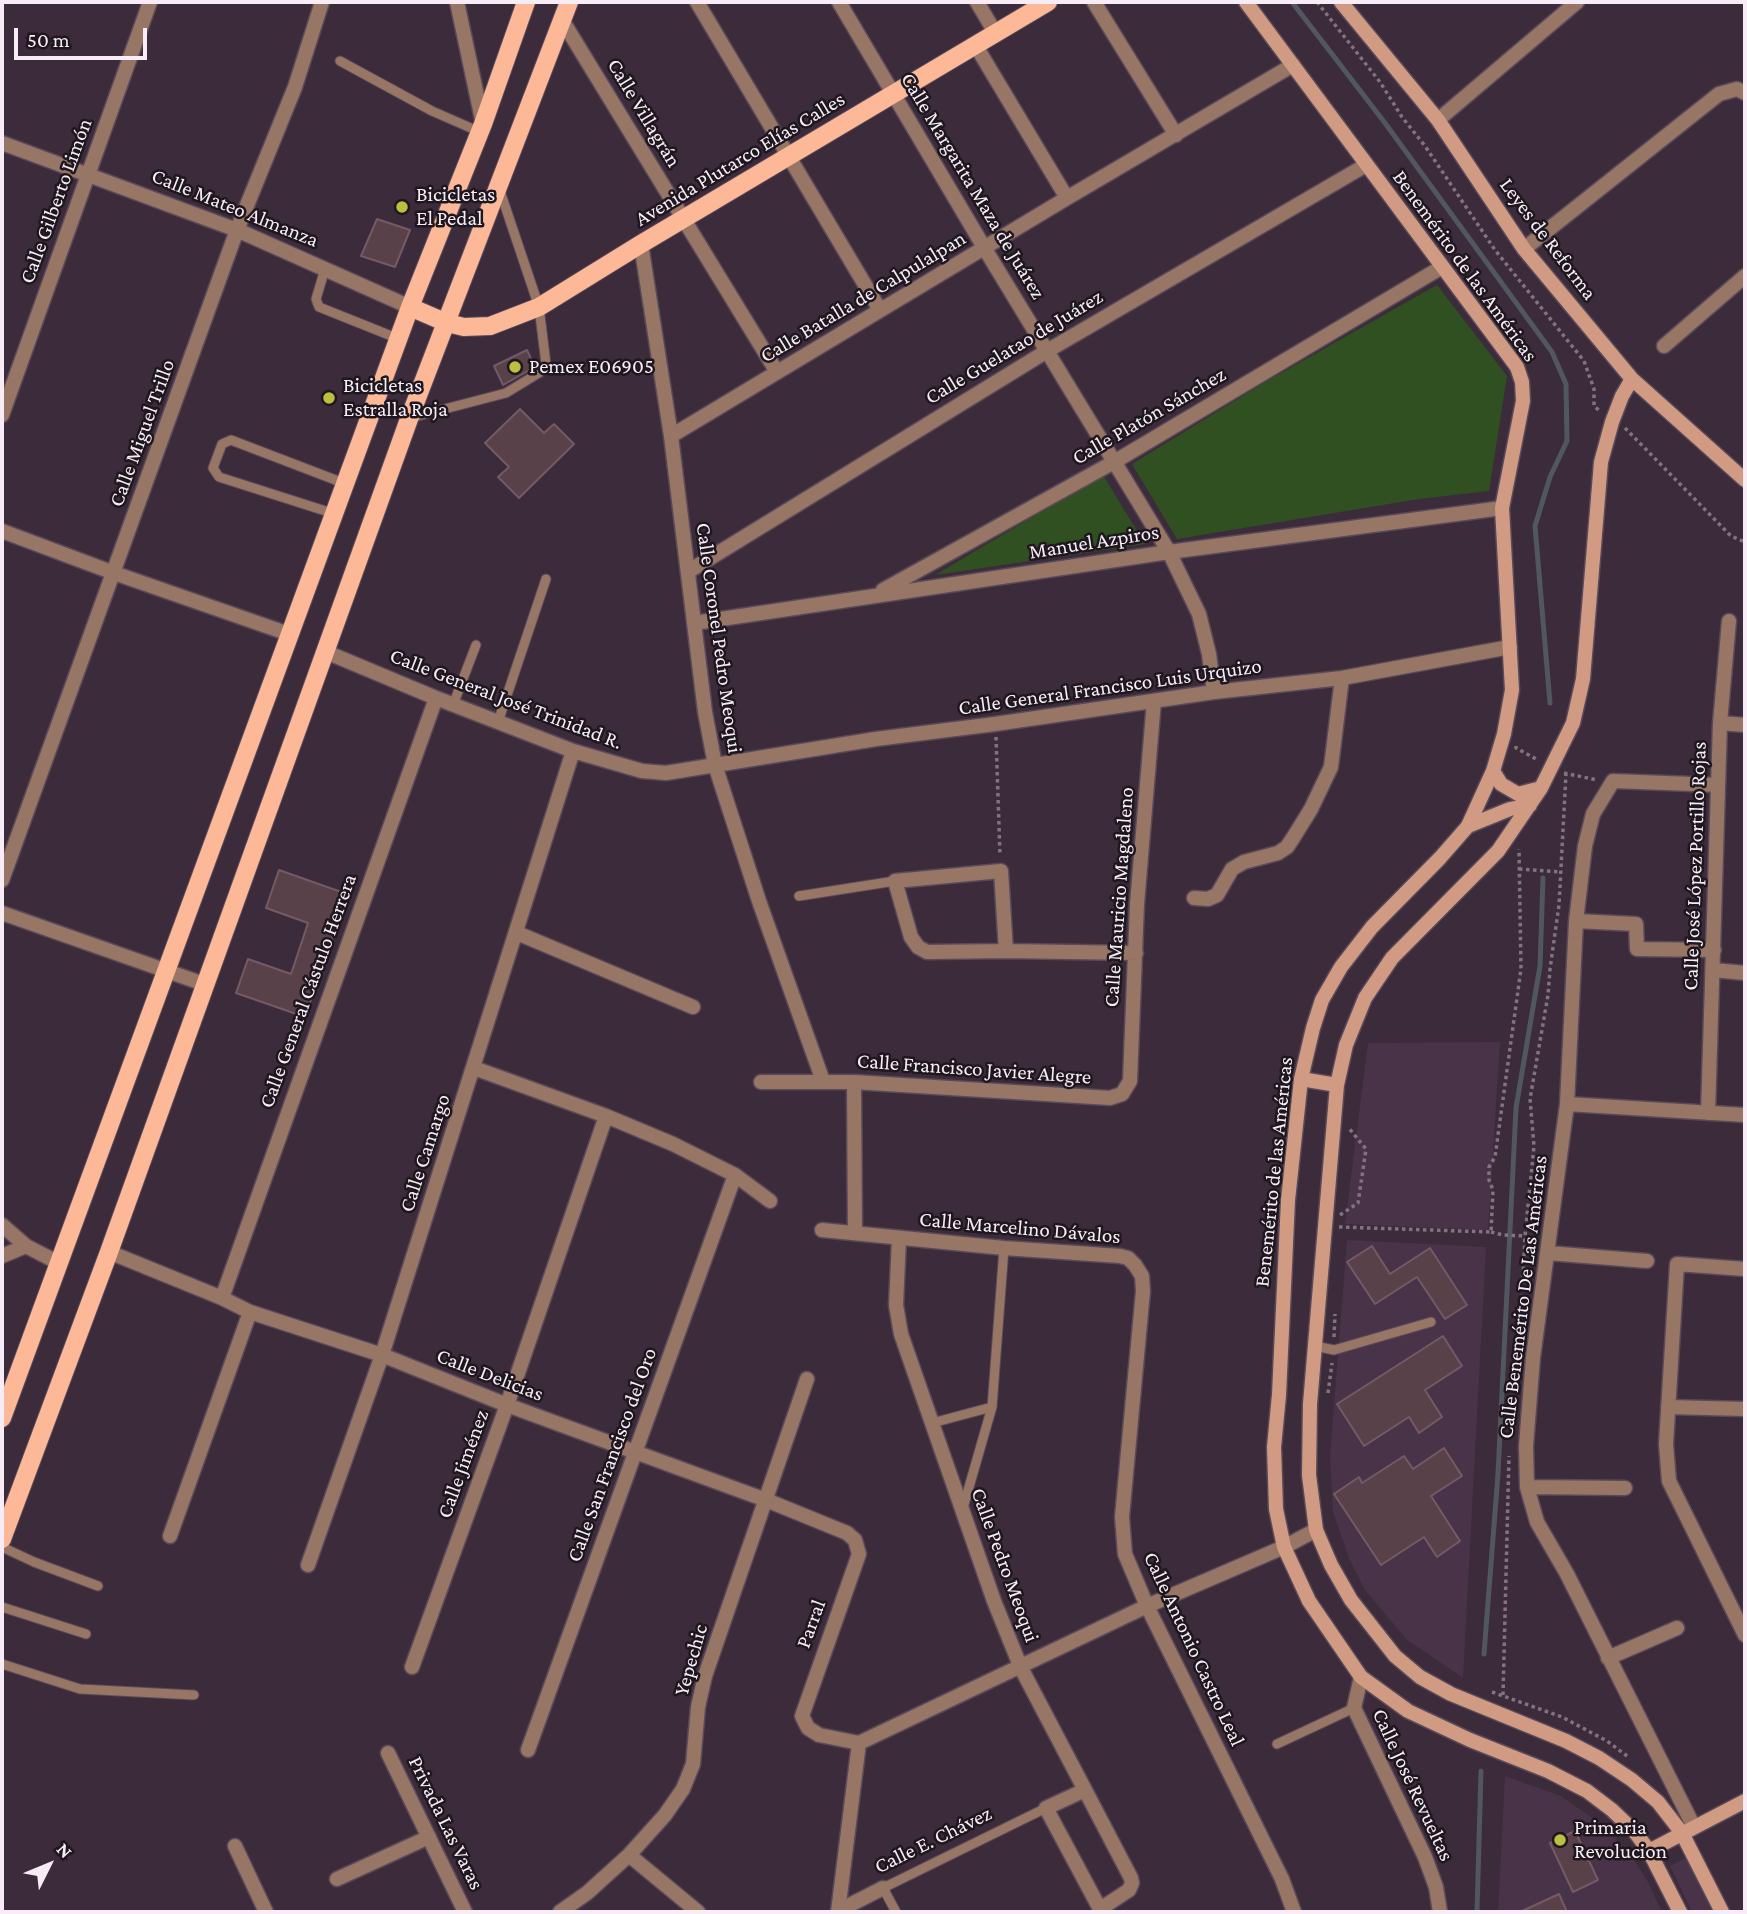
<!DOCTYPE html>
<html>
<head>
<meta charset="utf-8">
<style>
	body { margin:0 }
	#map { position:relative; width:1747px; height:1914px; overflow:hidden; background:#3c2b3b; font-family:"Crimson Pro",serif }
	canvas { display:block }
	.frame { position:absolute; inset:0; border:4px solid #f8ecf7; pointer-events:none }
	.north { position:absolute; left:14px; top:1830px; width:70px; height:70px; -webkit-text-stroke:5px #1e171e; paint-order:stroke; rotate:47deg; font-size:19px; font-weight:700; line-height:28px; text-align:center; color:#f8ecf7 }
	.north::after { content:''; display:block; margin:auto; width:24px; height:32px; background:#f8ecf7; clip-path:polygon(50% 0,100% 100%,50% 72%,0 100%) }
	.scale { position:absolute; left:14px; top:28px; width:133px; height:32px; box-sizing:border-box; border:4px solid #f8ecf7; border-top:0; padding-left:9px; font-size:21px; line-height:24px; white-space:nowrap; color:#f8ecf7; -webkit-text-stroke:5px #1e171e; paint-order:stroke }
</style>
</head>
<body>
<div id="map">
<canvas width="1747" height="1914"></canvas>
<div class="frame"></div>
<div class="north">N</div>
<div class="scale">50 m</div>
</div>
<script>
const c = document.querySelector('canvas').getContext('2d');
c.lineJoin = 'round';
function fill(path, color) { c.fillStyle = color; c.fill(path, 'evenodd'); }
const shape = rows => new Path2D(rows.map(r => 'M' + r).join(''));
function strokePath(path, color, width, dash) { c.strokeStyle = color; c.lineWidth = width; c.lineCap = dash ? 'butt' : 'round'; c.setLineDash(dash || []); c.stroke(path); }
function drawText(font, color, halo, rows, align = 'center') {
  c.font = font + ' "Crimson Pro",serif'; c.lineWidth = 5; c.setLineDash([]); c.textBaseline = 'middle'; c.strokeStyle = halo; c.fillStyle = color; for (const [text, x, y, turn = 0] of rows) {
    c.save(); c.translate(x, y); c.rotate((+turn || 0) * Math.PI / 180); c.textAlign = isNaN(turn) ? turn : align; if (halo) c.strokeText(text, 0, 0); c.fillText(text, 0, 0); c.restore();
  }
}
const built = shape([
	[1500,1042,1488,1230,1345,1224,1368,1043],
	[1347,1240,1486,1247,1463,1678,1406,1639,1365,1590,1349,1558,1333,1512,1330,1456],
	[1505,1776,1561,1796,1604,1826,1630,1854,1648,1882,1662,1912,1498,1912],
	[1687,1857,1714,1912,1692,1912,1670,1866]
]);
const green = shape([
	[1437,285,1507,376,1489,491,1419,499,1177,539,1132,464,1267,381],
	[1103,475,1145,544,935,575]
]);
const stream = shape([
	[1292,2,1385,123,1552,352,1566,384,1567,441,1550,477,1535,526,1550,703],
	[1484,1654,1498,1474,1516,1108,1540,966,1543,878],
	[1477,1912,1481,1771]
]);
const building = shape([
	[377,219,410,230,395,267,361,256,377,219],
	[527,350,535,367,503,385,494,366,527,350],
	[520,409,544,433,554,424,574,444,519,498,498,477,509,467,485,443,520,409],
	[279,870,347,894,305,1017,236,993,248,959,291,974,308,923,266,908,279,870],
	[1372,1246,1390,1274,1430,1248,1467,1305,1445,1319,1417,1277,1375,1304,1347,1262,1372,1246],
	[1443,1336,1462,1366,1425,1390,1442,1417,1419,1433,1409,1417,1364,1446,1337,1404,1443,1336],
	[1444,1448,1462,1476,1431,1496,1460,1541,1437,1557,1424,1537,1381,1565,1334,1494,1359,1477,1362,1483,1404,1456,1413,1469,1444,1448],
	[1575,1831,1598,1880,1573,1892,1550,1843,1575,1831],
	[1559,1894,1567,1912,1520,1912,1559,1894]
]);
const path = shape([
	[1317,2,1380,82,1402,117,1425,146,1495,250,1584,361,1594,389,1594,406,1600,411],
	[1625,428,1731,536,1745,542],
	[996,737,1000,855],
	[1516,746,1516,748,1538,760],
	[1564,773,1597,780],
	[1519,869,1561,872],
	[1340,1215,1358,1203,1366,1149,1348,1127],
	[1339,1227,1491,1232,1493,1190,1489,1180,1489,1167,1495,1157,1521,969,1519,849],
	[1491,1232,1503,1235,1525,1236],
	[1521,1319,1525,1236,1534,1146,1530,1099,1548,995,1550,969,1559,905,1566,774],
	[1334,1337,1335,1314],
	[1328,1393,1332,1363],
	[1492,1692,1562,1717,1607,1741,1627,1756],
	[1503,1695,1509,1456]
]);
const lane = shape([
	[340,61,432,111,480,132],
	[325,269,316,299,319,307,399,339],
	[410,418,506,393,542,371,546,364,539,307,499,188],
	[335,514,219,477,213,468,222,444,231,440,346,484],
	[453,705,476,645],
	[498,722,546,579],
	[799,896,895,881],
	[1315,1346,1334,1350,1431,1322],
	[932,1423,992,1407],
	[963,1508,992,1407,1004,1248],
	[2,1547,34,1562,98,1586],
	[2,1607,86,1634],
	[2,1664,80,1689,194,1695],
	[1277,1744,1354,1708],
	[896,1912,883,1888,1046,1808]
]);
const street = shape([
	[457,2,483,124],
	[697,2,880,310],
	[839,2,985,249,1169,552,1199,614,1209,654,1214,692],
	[977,2,996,34],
	[1094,2,1176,135],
	[562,20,777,372],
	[976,46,1067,198],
	[1438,120,1577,2],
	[2,143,237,230,410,307],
	[641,244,671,436,705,712,715,765,759,901,823,1081],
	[1524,249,1719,94,1737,89,1745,93],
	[1664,346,1745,276],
	[2,415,150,2],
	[671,436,1067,198,1293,65],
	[2,531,114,573,289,634],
	[689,571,1047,351,1366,165],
	[883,590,1114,462,1442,267],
	[694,623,1169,552,1502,508],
	[326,652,436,698,573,751,642,771,666,773,876,739,995,724,1214,692,1342,678,1510,647],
	[1720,723,1745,725],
	[2,880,237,230,295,87,322,2],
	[1194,898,1208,899,1217,895,1232,869,1244,862,1278,853,1287,847,1293,838,1311,809,1331,767,1342,678],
	[2,913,204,984],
	[1576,921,1636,924,1637,949,1714,950],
	[517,933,693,1007],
	[1006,951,1001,871,895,881,911,937,918,947,927,952,1006,951,1136,953],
	[1713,970,1745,973],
	[474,1068,606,1116,673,1144,735,1175,770,1201],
	[761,1082,854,1082,1110,1098,1122,1094,1130,1081,1137,904,1154,701],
	[854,1082,855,1232],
	[1567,1104,1745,1115],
	[1708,1113,1720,723,1729,621],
	[2,1225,26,1246,59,1263],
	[822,1230,1004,1248,1120,1256,1128,1258,1135,1265,1142,1276,1143,1291,1122,1517,1125,1554,1147,1606,1282,1879,1294,1912],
	[899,1239,896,1305,901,1334,994,1601,1021,1668,1085,1790,1131,1878,1132,1883,1129,1890,1100,1909,1046,1808,1085,1790],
	[109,1252,222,1298,250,1312,382,1355,507,1405,766,1500,847,1533,855,1540,859,1554,802,1716,808,1728,819,1735,859,1743],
	[1548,1253,1647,1261],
	[2,1256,26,1246],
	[1745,1269,1677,1264,1666,1444,1669,1481,1745,1635],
	[222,1298,436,698],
	[1668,1407,1745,1409],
	[1527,1487,1625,1488],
	[170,1536,250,1312],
	[308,1565,382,1355,573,751],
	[1608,1658,1677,1628],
	[412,1667,507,1405,606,1116],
	[1361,1677,1354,1708,1425,1857,1436,1887,1440,1912],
	[859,1743,1147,1606,1284,1547,1316,1530],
	[528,1750,735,1175],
	[388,1753,465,1912],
	[1694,1827,1567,1574,1537,1522,1527,1487,1526,1446,1533,1358,1567,1104,1576,921,1585,846,1593,814,1613,781,1718,785],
	[235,1846,266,1912],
	[629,1855,698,1912],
	[337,1879,429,1837],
	[838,1911,883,1888],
	[560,1912,587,1893,629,1855,665,1815,683,1789,693,1764,698,1707,705,1676,807,1379],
	[838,1912,859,1743]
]);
const secondary = shape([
	[1246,2,1517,367,1522,382,1523,401,1502,508,1512,690,1504,734,1493,771,1468,826,1440,858,1372,927,1341,967,1322,1000,1313,1028,1301,1079,1288,1200,1279,1395,1274,1447,1276,1509,1284,1547,1309,1601,1361,1677,1408,1711,1470,1740,1548,1771,1587,1791,1612,1810,1635,1832,1649,1851,1680,1912],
	[1341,2,1438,120,1524,249,1632,379,1745,480],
	[1632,379,1622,396,1612,422,1601,462,1583,679,1573,723,1541,788,1498,851,1392,958,1365,998,1346,1045,1337,1085,1310,1404,1309,1475,1316,1530,1331,1565,1351,1600,1395,1656,1420,1677,1451,1694,1566,1741,1599,1758,1632,1780,1658,1802,1682,1833,1722,1912],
	[1493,771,1501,784,1518,794,1541,788],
	[1468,826,1510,809,1530,805],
	[1301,1079,1337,1085],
	[1649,1851,1745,1801]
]);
const primary = shape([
	[410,307,447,323,464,327,490,326,539,307,641,244,1048,2],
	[2,1418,410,307,483,124,526,2],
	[2,1539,109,1252,409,419,569,2]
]);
const markers = [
	[402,207,7,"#bdbf43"],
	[515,367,7,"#bdbf43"],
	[329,398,7,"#bdbf43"],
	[1560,1840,7,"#bdbf43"]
];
const streetNames = [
	["Calle Villagrán",644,113,59],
	["Avenida Plutarco Elías Calles",740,159,-31],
	["Calle Margarita Maza de Juárez",973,186,59],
	["Calle Gilberto Limón",56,201,-70],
	["Calle Mateo Almanza",235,208,22],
	["Leyes de Reforma",1548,239,53],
	["Benemérito de las Américas",1465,266,54],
	["Calle Batalla de Calpulalpan",863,297,-31],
	["Calle Guelatao de Juárez",1014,347,-31],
	["Calle Platón Sánchez",1149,416,-30],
	["Calle Miguel Trillo",142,433,-70],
	["Manuel Azpiros",1094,542,-9],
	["Calle Coronel Pedro Meoqui",719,638,82],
	["Calle General Francisco Luis Urquizo",1110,687,-8],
	["Calle General José Trinidad R.",506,699,21],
	["Calle José López Portillo Rojas",1695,866,-88],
	["Calle Mauricio Magdaleno",1119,897,-86],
	["Calle General Cástulo Herrera",308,991,-70],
	["Calle Francisco Javier Alegre",974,1069,4],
	["Calle Camargo",425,1153,-72],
	["Benemérito de las Américas",1274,1172,-84],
	["Calle Marcelino Dávalos",1020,1228,5],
	["Calle Benemérito De Las Américas",1523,1297,-83],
	["Calle Delicias",490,1375,21],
	["Calle San Francisco del Oro",612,1455,-70],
	["Calle Jiménez",463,1464,-70],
	["Calle Pedro Meoqui",1005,1565,70],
	["Parral",811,1624,-70],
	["Calle Antonio Castro Leal",1194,1649,65],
	["Yepechic",691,1660,-74],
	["Calle José Revueltas",1413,1785,65],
	["Privada Las Varas",446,1823,64],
	["Calle E. Chávez",933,1840,-26]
];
const poiNames = [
	["Bicicletas",416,195],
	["El Pedal",416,219],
	["Pemex E06905",529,367],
	["Bicicletas",343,386],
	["Estralla Roja",343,410],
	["Primaria",1574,1828],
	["Revolucion",1574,1852]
];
fill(built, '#493348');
fill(green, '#305021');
strokePath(stream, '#51575e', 5);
fill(building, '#59414a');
strokePath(building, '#735a64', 2);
strokePath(lane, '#5a4a59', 11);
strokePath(street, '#5a4a59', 17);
strokePath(secondary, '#5a4a59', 17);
strokePath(primary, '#5a4a59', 20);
strokePath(path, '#827381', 3.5, [3.5, 3.5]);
strokePath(lane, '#977666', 9);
strokePath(street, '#977666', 14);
strokePath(secondary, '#d19b83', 14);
strokePath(primary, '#fdb898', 18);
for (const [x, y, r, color] of markers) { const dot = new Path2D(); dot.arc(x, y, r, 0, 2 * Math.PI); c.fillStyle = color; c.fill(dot); strokePath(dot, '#1e171e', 2.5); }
drawText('21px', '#f8ecf7', '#1e171e', streetNames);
drawText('21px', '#f8ecf7', '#1e171e', poiNames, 'left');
</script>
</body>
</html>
